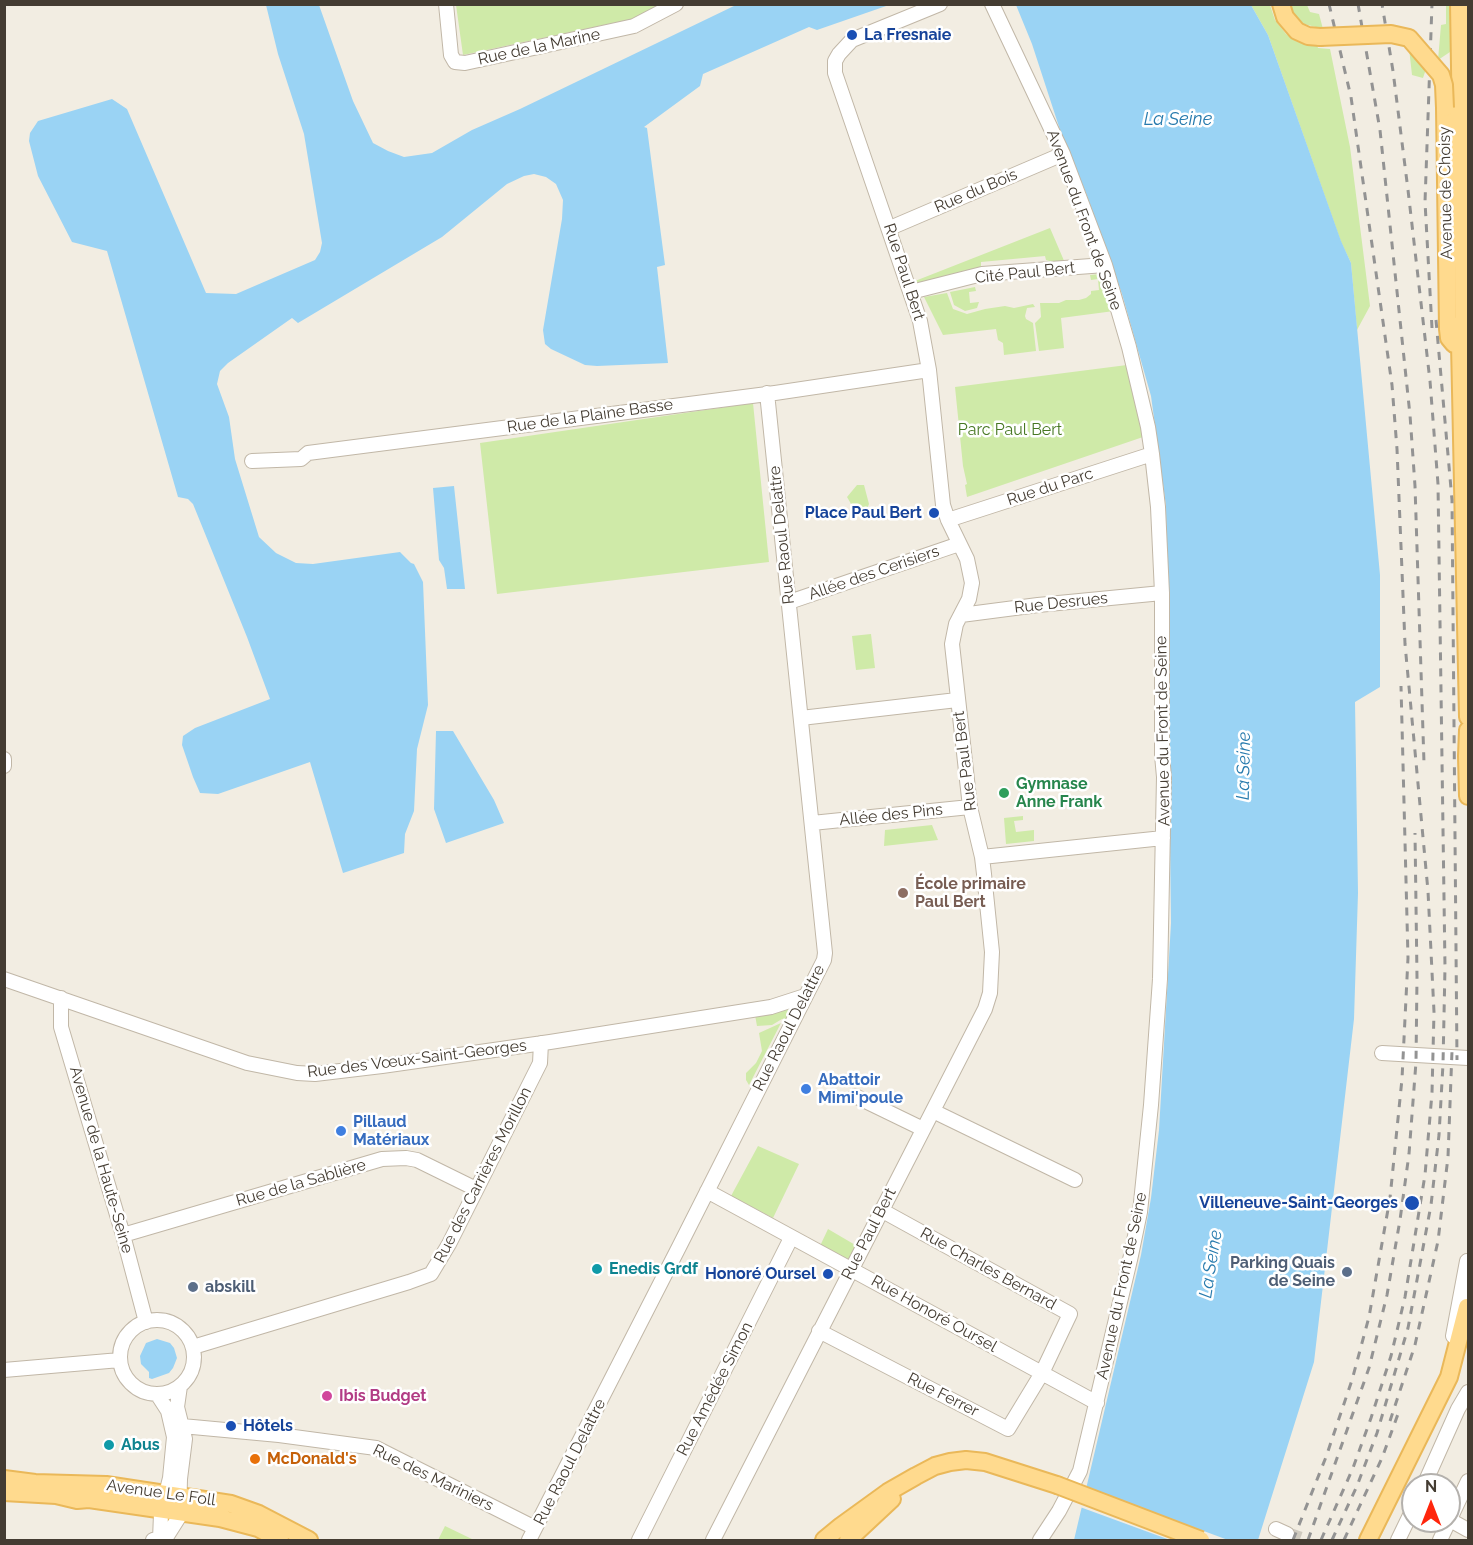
<!DOCTYPE html>
<html>
<head>
<meta charset="utf-8">
<style>
	body { margin:0 }
	#map { position:relative; width:1473px; height:1545px; overflow:hidden; background:#f2ede2; font-family:Raleway,sans-serif }
	canvas { display:block }
	.frame { position:absolute; inset:0; border:6px solid #443c32; pointer-events:none }
	.north { position:absolute; left:1401px; top:1473px; width:60px; height:60px; box-sizing:border-box; background:#fff; border:2px solid #b4b1ad; border-radius:50%; rotate:0deg; font-size:16px; font-weight:700; line-height:24px; text-align:center; color:#443c32 }
	.north::after { content:''; display:block; margin:auto; width:21px; height:27px; background:#ff260c; clip-path:polygon(50% 0,100% 100%,50% 72%,0 100%) }
</style>
</head>
<body>
<div id="map">
<canvas width="1473" height="1545"></canvas>
<div class="frame"></div>
<div class="north">N</div>
</div>
<script>
const c = document.querySelector('canvas').getContext('2d');
c.lineJoin = 'round';
function fill(path, color) { c.fillStyle = color; c.fill(path, 'evenodd'); }
const shape = rows => new Path2D(rows.map(r => 'M' + r).join(''));
function strokePath(path, color, width, dash) { c.strokeStyle = color; c.lineWidth = width; c.lineCap = dash ? 'butt' : 'round'; c.setLineDash(dash || []); c.stroke(path); }
function drawText(font, color, halo, rows, align = 'center') {
  c.font = font + ' Raleway,sans-serif'; c.lineWidth = 5; c.setLineDash([]); c.textBaseline = 'middle'; c.strokeStyle = halo; c.fillStyle = color; for (const [text, x, y, turn = 0] of rows) {
    c.save(); c.translate(x, y); c.rotate((+turn || 0) * Math.PI / 180); c.textAlign = isNaN(turn) ? turn : align; if (halo) c.strokeText(text, 0, 0); c.fillText(text, 0, 0); c.restore();
  }
}
const green = shape([
	[456,5,661,5,632,19,463,55],
	[1251,5,1270,5,1275,20,1286,34,1296,41,1317,45,1318,48,1330,49,1350,147,1370,306,1357,330,1351,263,1341,242,1268,35],
	[1289,5,1307,5,1310,12,1319,14,1323,29,1304,24,1293,13],
	[1446,5,1450,5,1451,48,1450,52,1438,60,1441,25,1446,24],
	[1409,48,1426,69,1423,78,1412,75],
	[1050,228,1065,263,1052,267,1053,262,1046,260,1045,256,981,262,981,270,925,286,915,283,915,281],
	[1100,274,1114,311,1061,318,1064,348,1039,351,1035,323,1041,317,1040,303,1059,303,1066,300,1079,300,1086,298,1091,294,1091,291,1099,290,1098,279,1091,280,1090,275],
	[975,287,976,291,969,292,970,303,979,302,977,308,965,311,954,305,950,292],
	[947,293,953,309,967,314,985,309,1005,306,1014,308,1033,304,1035,307,1027,308,1025,316,1026,319,1033,323,1036,351,1004,355,1003,343,998,340,996,329,943,335,924,297],
	[1127,365,1143,437,967,497,965,485,967,484,963,466,955,387],
	[753,403,769,562,497,594,480,443],
	[857,485,864,485,869,504,867,509,854,509,847,497],
	[871,634,875,668,856,670,852,636],
	[1023,816,1023,820,1014,821,1016,832,1034,830,1034,841,1006,844,1004,818],
	[932,825,938,840,884,846,885,830],
	[794,1003,788,1021,782,1019,772,1025,757,1026,755,1015],
	[781,1023,749,1085,746,1080,746,1073,756,1063,762,1051,759,1033],
	[758,1146,799,1164,773,1218,731,1196],
	[828,1229,857,1246,850,1260,820,1246],
	[445,1526,474,1540,475,1540,438,1540]
]);
const water = shape([
	[266,5,319,5,353,101,373,143,388,151,404,157,432,153,472,130,520,109,736,5,889,5,817,30,809,27,703,74,700,86,644,127,647,128,665,265,657,267,668,363,597,366,585,365,551,349,545,344,543,330,562,219,563,200,556,184,546,177,534,174,524,176,507,184,442,237,298,323,292,318,228,363,220,371,217,384,229,417,235,459,259,537,276,553,296,563,313,564,400,552,411,563,414,564,423,582,428,705,417,749,414,811,405,834,404,853,343,873,310,762,218,794,200,793,193,777,182,745,183,736,195,728,270,699,247,637,193,504,188,499,178,497,107,251,72,242,38,176,29,141,30,133,38,121,112,99,127,109,206,293,236,294,315,260,320,252,322,243,304,134,278,54],
	[1016,5,1251,5,1268,35,1341,241,1351,263,1380,575,1380,687,1355,702,1358,893,1354,1019,1314,1362,1258,1540,1074,1540,1141,1255,1151,1198,1159,1130,1171,923,1166,506,1151,396,1122,294,1086,193,1062,136,1032,44],
	[454,486,465,589,447,589,444,568,439,560,433,488],
	[436,731,453,731,494,800,504,823,446,843,434,809],
	[157,1339,170,1343,174,1348,177,1358,173,1368,169,1373,152,1379,149,1378,149,1372,141,1364,140,1356,146,1343]
]);
const pier = shape([
	[1085,1487,1228,1540,1170,1540,1080,1507]
]);
const minorTunnel = shape([
	[1287,1534,1304,1540]
]);
const minor = shape([
	[446,4,451,55,455,62,465,63,634,26,676,4],
	[992,4,1063,154,1105,265,1129,347,1148,427,1152,454,1158,507,1162,593,1162,755,1164,777,1160,979,1151,1105,1140,1212,1130,1260,1080,1471,1059,1511,1040,1540],
	[890,228,1063,154],
	[911,292,982,274,1105,265],
	[252,461,301,459,308,453,775,393,929,370],
	[948,520,1152,454],
	[789,602,959,544],
	[961,615,1038,605,1162,593],
	[801,718,957,700],
	[4,759,4,766],
	[812,823,970,807],
	[982,857,1163,838],
	[4,979,247,1063,297,1073,315,1074,382,1066,550,1042,771,1007,805,996],
	[61,998,61,1027,123,1235,146,1322],
	[1382,1053,1468,1058],
	[855,1096,923,1129],
	[933,1111,1075,1180],
	[707,1191,1097,1403],
	[123,1235,382,1159,406,1158,417,1160,476,1189],
	'120 1357a37 37 0 1 1 74 0a37 37 0 1 1-74 0Z',
	[819,1331,1008,1429,1042,1373,1070,1314,881,1210],
	[1453,1336,1467,1261],
	[193,1347,409,1282,431,1274,449,1244,540,1063,541,1043],
	[4,1370,120,1360],
	[157,1394,168,1411,174,1437,170,1478,161,1514,160,1539],
	[182,1426,279,1435,376,1448,535,1528],
	[1424,1485,1458,1409,1468,1392],
	[1450,1520,1468,1530],
	[1276,1529,1287,1534],
	[153,1540,167,1536,179,1517,180,1479,185,1439,177,1407,180,1386],
	[529,1540,679,1247,824,960,825,953,767,393],
	[639,1540,791,1238],
	[713,1540,985,1009,990,993,992,952,984,874,982,857,970,807,952,644,956,624,969,599,972,583,967,559,948,520,943,505,929,370,920,321,835,73,835,61,839,54,852,40,940,4],
	[1398,1540,1413,1509],
	[1440,1540,1468,1481]
]);
const major = shape([
	[1281,4,1285,17,1297,31,1308,36,1320,37],
	[1459,4,1464,318,1460,344,1462,438,1468,717],
	[1445,108,1448,329,1449,338,1454,344,1468,345],
	[1468,730,1467,756,1468,796],
	[4,1479,35,1483,106,1485,231,1504,259,1514,309,1540],
	[4,1492,56,1495,77,1500,89,1499,220,1518,258,1528,280,1540],
	[824,1540,841,1526,888,1492,916,1476,935,1466,950,1462,966,1460,985,1462,1057,1485],
	[848,1540,892,1499],
	[1368,1540,1449,1377,1467,1307]
]);
const rail = shape([
	[1358,4,1380,130,1410,415,1415,486,1424,763],
	[1436,320,1452,500,1457,1060],
	[1432,328,1425,202,1432,4],
	[1390,1421,1415,1345,1438,1241,1448,1157,1452,1051],
	[1293,1540,1326,1457,1352,1380,1369,1317,1390,1198,1402,1079,1408,958,1401,686],
	[1308,1540,1369,1368,1387,1295,1400,1220,1409,1154,1416,1062,1417,977,1415,833],
	[1321,1540,1353,1468,1371,1418,1391,1356,1405,1297,1425,1175,1432,1093,1434,1012,1428,891,1405,644,1397,449,1392,385,1351,97,1329,4],
	[1332,1540,1357,1486,1377,1433,1408,1328,1431,1205,1439,1135,1443,1064,1445,967,1438,484,1430,381,1408,190,1393,71,1382,4],
	[1344,1540,1382,1458,1398,1414]
]);
const majorBridge = shape([
	[1320,37,1391,34,1409,38,1441,75,1444,85,1445,108],
	[1057,1485,1201,1540]
]);
const markers = [
	[852,35,6,"#1a4fb4"],
	[934,513,6,"#1a4fb4"],
	[1004,793,6,"#2e9e5b"],
	[903,893,6,"#8d6e63"],
	[806,1089,6,"#3f7fe0"],
	[341,1131,6,"#3f7fe0"],
	[1412,1203,8,"#1a4fb4"],
	[597,1269,6,"#0f9aa8"],
	[1347,1272,6,"#5c6f8a"],
	[828,1274,6,"#1a4fb4"],
	[193,1287,6,"#5c6f8a"],
	[327,1396,6,"#d1479c"],
	[231,1426,6,"#1a4fb4"],
	[109,1445,6,"#0f9aa8"],
	[255,1459,6,"#e8710a"]
];
const transitNames = [
	["La Fresnaie",864,35,"left"],
	["Place Paul Bert",922,513],
	["Villeneuve-Saint-Georges",1398,1203],
	["Honoré Oursel",816,1274],
	["Hôtels",243,1426,"left"]
];
const streetNames = [
	["Rue de la Marine",539,47,-12],
	["Rue du Bois",976,191,-23],
	["Avenue de Choisy",1446,193,-91],
	["Avenue du Front de Seine",1084,220,70],
	["Rue Paul Bert",904,272,72],
	["Cité Paul Bert",1025,273,-6],
	["Rue de la Plaine Basse",590,416,-8],
	["Rue du Parc",1050,487,-18],
	["Rue Raoul Delattre",782,535,-96],
	["Allée des Cerisiers",874,573,-19],
	["Rue Desrues",1061,603,-6],
	["Avenue du Front de Seine",1163,731,-91],
	["Rue Paul Bert",965,761,-97],
	["Allée des Pins",891,815,-6],
	["Rue Raoul Delattre",789,1028,-63],
	["Rue des Vœux-Saint-Georges",417,1059,-7],
	["Avenue de la Haute-Seine",101,1160,74],
	["Rue des Carrières Morillon",483,1175,-63],
	["Rue de la Sablière",301,1183,-16],
	["Rue Paul Bert",869,1234,-63],
	["Rue Charles Bernard",988,1269,29],
	["Avenue du Front de Seine",1122,1286,-78],
	["Rue Honoré Oursel",934,1314,29],
	["Rue Amédée Simon",715,1389,-63],
	["Rue Ferrer",943,1395,27],
	["Rue Raoul Delattre",570,1462,-63],
	["Rue des Mariniers",433,1478,26],
	["Avenue Le Foll",161,1493,8]
];
const parkNames = [
	["Parc Paul Bert",1010,430]
];
const leisureNames = [
	["Gymnase",1016,784],
	["Anne Frank",1016,802]
];
const educationNames = [
	["École primaire",915,884],
	["Paul Bert",915,902]
];
const shopNames = [
	["Abattoir",818,1080],
	["Mimi'poule",818,1098],
	["Pillaud",353,1122],
	["Matériaux",353,1140]
];
const serviceNames = [
	["Parking Quais",1335,1263],
	["de Seine",1335,1281],
	["abskill",205,1287,"left"]
];
const cultureNames = [
	["Enedis Grdf",609,1269],
	["Abus",121,1445]
];
const hotelNames = [
	["Ibis Budget",339,1396]
];
const foodNames = [
	["McDonald's",267,1459]
];
const waterNames = [
	["La Seine",1178,120],
	["La Seine",1244,766,-89],
	["La Seine",1211,1264,-81]
];
fill(green, '#cfeaa8');
fill(water, '#9ad3f4');
fill(pier, '#f2ede2');
strokePath(minorTunnel, '#cfcabf', 14, [14, 7]);
strokePath(minor, '#c1b7a7', 16);
strokePath(major, '#eab859', 20);
strokePath(minor, '#fff', 14);
strokePath(major, '#ffda8e', 16);
strokePath(rail, '#939393', 3, [8, 8]);
strokePath(majorBridge, '#eab859', 20, []);
strokePath(majorBridge, '#ffda8e', 16);
for (const [x, y, r, color] of markers) { const dot = new Path2D(); dot.arc(x, y, r, 0, 2 * Math.PI); c.fillStyle = color; c.fill(dot); strokePath(dot, '#fff', 2); }
drawText('bold 16px', '#164399', '#fff', transitNames, 'right');
drawText('16px', '#443c32', '#fff', streetNames);
drawText('16px', '#477823', '#fff', parkNames);
drawText('bold 16px', '#27864d', '#fff', leisureNames, 'left');
drawText('bold 16px', '#785e54', '#fff', educationNames, 'left');
drawText('bold 16px', '#366cbe', '#fff', shopNames, 'left');
drawText('bold 16px', '#4e5e75', '#fff', serviceNames, 'right');
drawText('bold 16px', '#0d838f', '#fff', cultureNames, 'left');
drawText('bold 16px', '#b23c85', '#fff', hotelNames, 'left');
drawText('bold 16px', '#c56008', '#fff', foodNames, 'left');
drawText('italic 18px', '#267aad', '#fff', waterNames);
</script>
</body>
</html>
